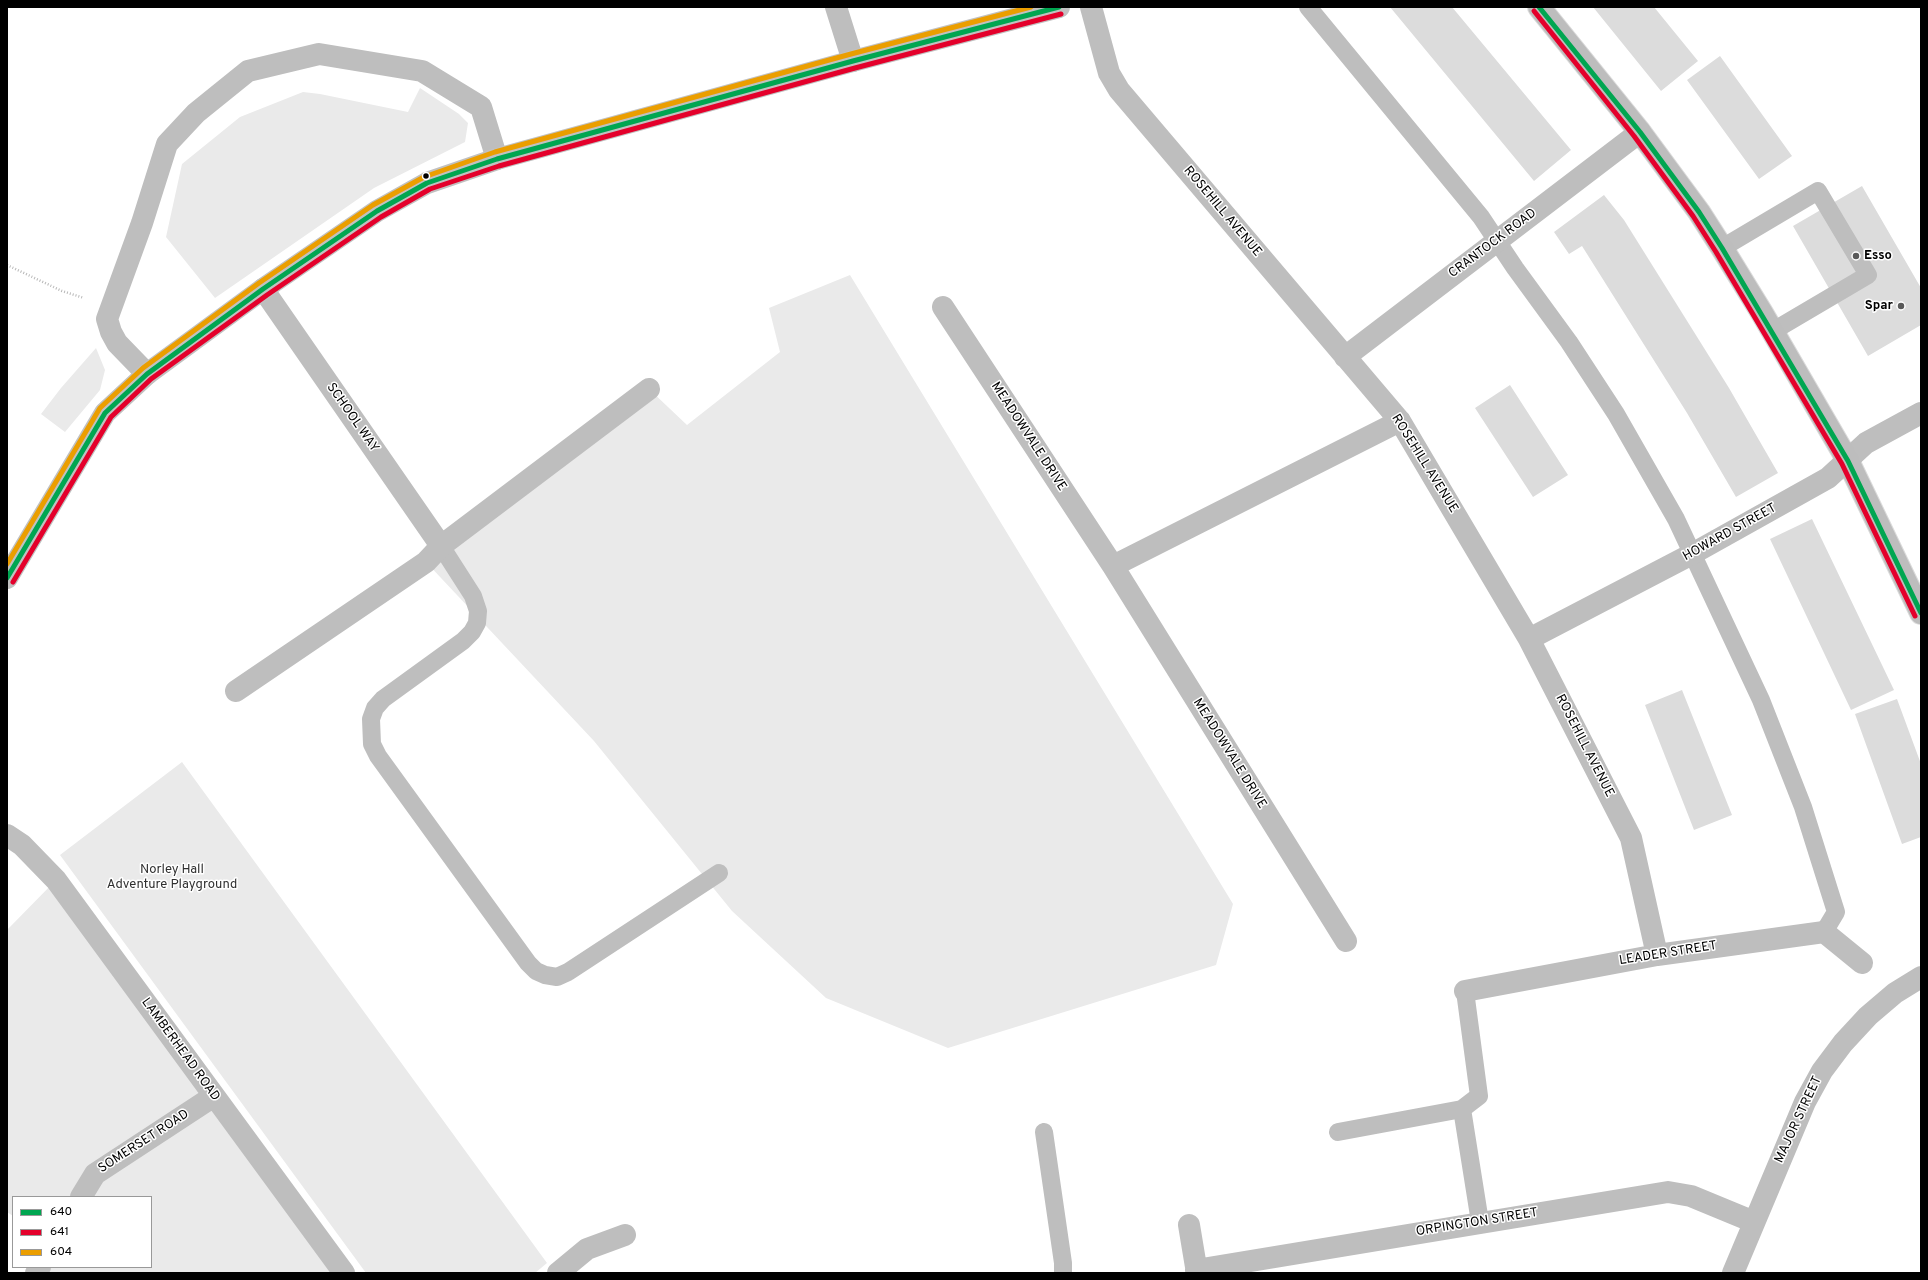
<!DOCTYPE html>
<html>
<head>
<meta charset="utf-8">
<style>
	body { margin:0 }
	#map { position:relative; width:1928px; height:1280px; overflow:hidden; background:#fff; font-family:Overpass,sans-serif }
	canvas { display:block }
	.frame { position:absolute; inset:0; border:8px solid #000; pointer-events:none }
	.legend { position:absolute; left:12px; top:1196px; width:140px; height:72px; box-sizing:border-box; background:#fff; border:1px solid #999; margin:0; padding:5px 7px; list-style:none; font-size:12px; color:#000 }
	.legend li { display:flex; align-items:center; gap:8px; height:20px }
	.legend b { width:20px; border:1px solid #999 }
</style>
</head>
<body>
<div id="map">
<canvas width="1928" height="1280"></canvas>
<div class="frame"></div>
<ul class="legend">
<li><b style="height:5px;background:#00a651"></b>640</li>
<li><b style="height:5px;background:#e4002b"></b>641</li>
<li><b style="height:5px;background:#eb9e00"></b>604</li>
</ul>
</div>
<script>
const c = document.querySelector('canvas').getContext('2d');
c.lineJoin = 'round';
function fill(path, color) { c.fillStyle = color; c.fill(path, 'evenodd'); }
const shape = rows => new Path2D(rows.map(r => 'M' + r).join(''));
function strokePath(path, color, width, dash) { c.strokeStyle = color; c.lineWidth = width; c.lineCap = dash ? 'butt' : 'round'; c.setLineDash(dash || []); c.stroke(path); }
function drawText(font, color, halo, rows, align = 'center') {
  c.font = font + ' Overpass,sans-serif'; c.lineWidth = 3; c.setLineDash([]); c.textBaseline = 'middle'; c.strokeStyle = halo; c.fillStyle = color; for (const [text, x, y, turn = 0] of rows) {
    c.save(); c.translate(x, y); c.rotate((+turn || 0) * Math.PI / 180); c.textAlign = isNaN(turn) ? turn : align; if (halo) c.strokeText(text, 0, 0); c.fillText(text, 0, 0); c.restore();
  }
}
const green = shape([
	[420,88,459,114,468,123,465,142,374,188,215,298,166,237,182,164,240,117,303,92,320,94,408,112],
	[850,275,1233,904,1216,965,948,1048,826,998,732,911,594,741,426,562,649,389,687,425,780,352,769,308],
	[96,348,105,370,100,390,65,432,41,414,61,388],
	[182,762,547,1263,535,1273,366,1273,60,855],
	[56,880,342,1273,37,1273,40,1267,151,1267,151,1197,13,1197,13,1216,7,1212,7,930]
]);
const building = shape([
	[1390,7,1452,7,1571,150,1534,181],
	[1593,7,1654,7,1698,61,1661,91],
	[1720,56,1792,156,1759,179,1687,80],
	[1862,186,1921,288,1921,325,1868,356,1793,226],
	[1604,195,1624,220,1729,388,1778,473,1736,497,1687,413,1582,246,1569,254,1554,232],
	[1510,385,1568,475,1533,497,1475,408],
	[1812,519,1894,690,1851,710,1770,539],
	[1682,690,1732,815,1694,830,1645,705],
	[1897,699,1921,764,1921,837,1902,844,1855,714]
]);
const path = shape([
	[7,265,62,291,84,298]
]);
const lane = shape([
	[1308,7,1481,217,1515,268,1569,342,1616,414,1676,519,1761,700,1803,807,1836,912,1824,932],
	[1722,248,1818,191,1868,275,1773,331],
	[441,546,473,596,478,611,477,623,472,632,463,641,383,699,375,708,371,719,372,744,378,756,528,963,536,971,545,975,557,977,568,972,719,873],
	[1462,1109,1480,1222],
	[1044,1132,1063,1263,1063,1273],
	[1338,1132,1462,1109,1479,1096,1465,991]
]);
const street = shape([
	[836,7,853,61],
	[1091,7,1109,73,1119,90,1400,421,1529,639,1631,838,1657,955],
	[263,289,441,546],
	[943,307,1113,566,1346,941],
	[1345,357,1640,132],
	[147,374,117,343,111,332,107,319,142,223,167,144,196,113,248,71,319,54,422,71,481,107,497,159],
	[1113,566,1400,421],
	[1529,639,1692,554,1828,478,1866,443,1921,413],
	[236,691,426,562,441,546,649,389],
	[7,835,22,845,56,880,344,1273],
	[1465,991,1657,955,1824,932,1862,963],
	[81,1197,95,1174,214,1096],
	[1189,1225,1197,1273],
	[1196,1270,1668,1192,1691,1196,1754,1222],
	[36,1273,40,1267],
	[558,1273,587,1249,625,1235],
	[1733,1273,1805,1102,1822,1071,1843,1043,1868,1016,1895,993,1921,977]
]);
const secondary = shape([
	[7,578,105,413,147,374,263,289,377,211,427,183,497,159,853,61,1059,7]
]);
const highway = shape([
	[1539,7,1640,132,1699,212,1722,248,1762,313,1848,461,1921,613]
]);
const bus1 = shape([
	[1539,7,1640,132,1699,212,1722,248,1848,461,1921,613],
	[7,578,105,413,147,374,263,289,377,211,427,183,497,159,853,61,1059,7]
]);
const bus2 = shape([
	[1534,11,1634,136,1693,216,1716,252,1842,464,1915,616],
	[13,582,111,417,151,379,267,295,381,217,430,189,499,166,855,68,1061,14]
]);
const bus3 = shape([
	[7,564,100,408,143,368,259,283,373,205,424,177,495,152,851,54,1031,7]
]);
const markers = [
	[426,176,3.5,"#000"],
	[1856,256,4,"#595959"],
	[1901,306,4,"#595959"]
];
const streetNames = [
	["ROSEHILL AVENUE",1222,212,50],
	["CRANTOCK ROAD",1493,244,-37],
	["SCHOOL WAY",352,418,55],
	["MEADOWVALE DRIVE",1028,437,57],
	["ROSEHILL AVENUE",1424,464,58],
	["HOWARD STREET",1730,533,-29],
	["ROSEHILL AVENUE",1584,746,63],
	["MEADOWVALE DRIVE",1229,754,58],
	["LEADER STREET",1668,954,-9],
	["LAMBERHEAD ROAD",180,1050,54],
	["MAJOR STREET",1799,1120,-65],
	["SOMERSET ROAD",144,1142,-33],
	["ORPINGTON STREET",1477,1223,-9]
];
const poiNames = [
	["Esso",1864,256],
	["Spar",1893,306,"right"]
];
const parkNames = [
	["Norley Hall",172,870],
	["Adventure Playground",172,885]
];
fill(green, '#eaeaea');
fill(building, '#dcdcdc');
strokePath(highway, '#dbdbdb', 24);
strokePath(path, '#b8b8b8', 2.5, [1, 2]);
strokePath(lane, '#bebebe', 18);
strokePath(street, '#bebebe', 22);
strokePath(secondary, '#c1c1c1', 22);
strokePath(highway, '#bdbdbd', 22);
strokePath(bus1, '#00a651', 5);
strokePath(bus2, '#e4002b', 5);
strokePath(bus3, '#eb9e00', 5);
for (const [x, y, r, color] of markers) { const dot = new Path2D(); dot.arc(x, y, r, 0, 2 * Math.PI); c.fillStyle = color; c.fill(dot); strokePath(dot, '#fff', 1.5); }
drawText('13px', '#000', '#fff', streetNames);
drawText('bold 13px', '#000', '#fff', poiNames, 'left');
drawText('13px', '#2f2f2f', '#fff', parkNames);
</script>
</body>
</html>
